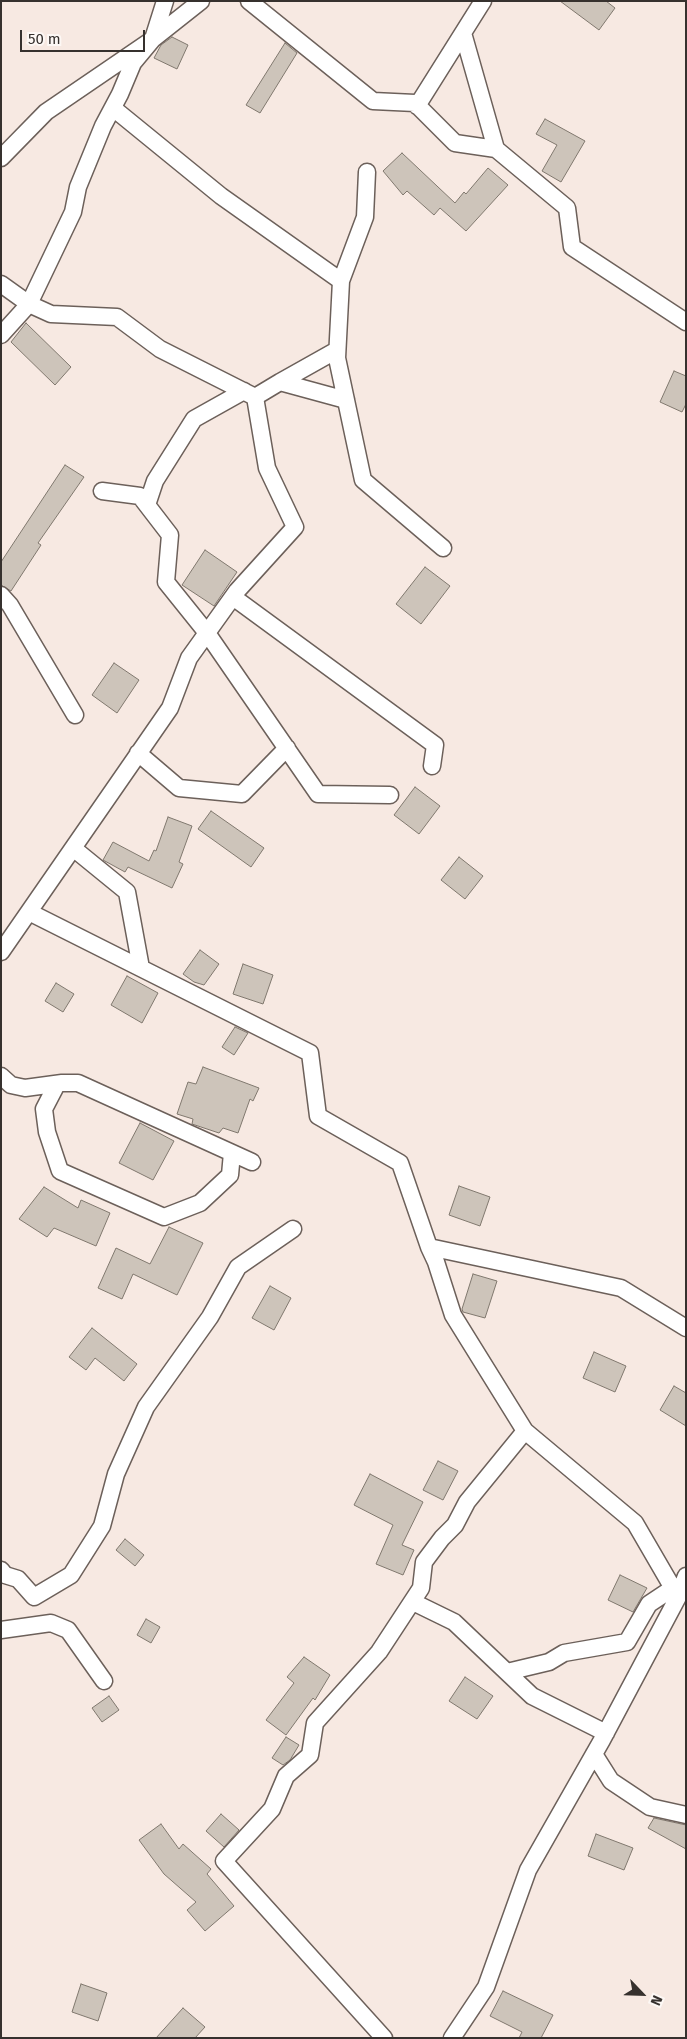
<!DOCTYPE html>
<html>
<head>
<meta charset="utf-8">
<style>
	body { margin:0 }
	#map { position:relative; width:687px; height:2039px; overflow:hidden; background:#f7e9e2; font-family:"Fira Sans",sans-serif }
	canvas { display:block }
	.frame { position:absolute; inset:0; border:2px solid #36312e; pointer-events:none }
	.north { position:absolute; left:617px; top:1969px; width:50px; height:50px; -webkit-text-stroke:4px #fdf8f5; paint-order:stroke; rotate:114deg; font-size:14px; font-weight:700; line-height:20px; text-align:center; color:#36312e }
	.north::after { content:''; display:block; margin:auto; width:18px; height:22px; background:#36312e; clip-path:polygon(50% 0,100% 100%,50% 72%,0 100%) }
	.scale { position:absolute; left:20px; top:30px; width:125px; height:22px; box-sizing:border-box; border:2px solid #36312e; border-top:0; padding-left:6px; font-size:15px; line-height:18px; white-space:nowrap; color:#36312e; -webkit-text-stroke:4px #fdf8f5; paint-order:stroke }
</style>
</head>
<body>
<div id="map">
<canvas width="687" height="2039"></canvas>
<div class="frame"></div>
<div class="north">N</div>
<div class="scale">50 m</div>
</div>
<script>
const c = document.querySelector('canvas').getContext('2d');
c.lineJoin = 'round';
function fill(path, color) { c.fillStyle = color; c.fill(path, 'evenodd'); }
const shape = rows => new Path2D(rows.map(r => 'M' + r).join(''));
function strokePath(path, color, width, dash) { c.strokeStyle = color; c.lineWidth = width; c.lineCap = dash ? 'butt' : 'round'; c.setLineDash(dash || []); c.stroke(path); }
const building = shape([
	[560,1,606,1,615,8,599,30,560,1],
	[172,37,188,45,177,69,154,58,161,45,172,37],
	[285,43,297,53,260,113,246,105,285,43],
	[545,119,585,141,561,182,542,171,557,145,536,134,545,119],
	[402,153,455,203,464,192,466,194,488,168,508,185,466,231,440,208,434,215,407,191,403,195,383,171,402,153],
	[26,323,71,367,55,385,11,342,26,323],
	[674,371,686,376,686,404,682,412,660,402,674,371],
	[65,465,84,477,38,543,41,545,11,591,1,585,1,562,65,465],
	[205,550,237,572,214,606,182,585,205,550],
	[425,567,450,586,421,624,396,604,425,567],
	[114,663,139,680,117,713,92,695,114,663],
	[415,787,440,806,419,834,394,815,415,787],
	[211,811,264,848,251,867,198,829,211,811],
	[168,817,192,826,179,862,183,864,172,888,128,867,125,872,103,860,113,842,149,861,154,850,156,851,168,817],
	[459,857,483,876,465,899,441,880,459,857],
	[200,950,219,964,204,985,194,982,183,974,200,950],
	[243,964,273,975,263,1004,233,994,243,964],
	[127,976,158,993,142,1023,111,1005,127,976],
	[56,983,74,994,63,1012,45,1001,56,983],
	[235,1027,248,1033,234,1055,222,1047,235,1027],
	[203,1067,259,1088,253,1101,250,1099,238,1133,223,1128,219,1133,192,1124,193,1119,177,1114,188,1082,196,1084,203,1067],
	[140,1123,174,1141,153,1180,119,1163,140,1123],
	[459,1186,490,1197,480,1226,449,1215,459,1186],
	[44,1187,78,1208,81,1200,110,1213,96,1246,54,1228,47,1237,19,1219,44,1187],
	[169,1227,203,1243,177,1295,133,1274,122,1299,98,1288,116,1248,150,1264,169,1227],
	[473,1274,497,1281,485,1318,463,1312,462,1309,473,1274],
	[270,1286,291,1298,274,1330,252,1318,270,1286],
	[92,1328,137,1364,124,1381,95,1358,86,1370,69,1357,92,1328],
	[594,1352,626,1366,615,1392,583,1378,594,1352],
	[674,1386,686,1393,686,1426,660,1410,674,1386],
	[438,1461,458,1471,443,1500,423,1490,438,1461],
	[370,1474,423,1502,402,1545,414,1550,403,1575,376,1564,393,1525,354,1505,370,1474],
	[125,1539,144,1555,135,1566,116,1550,125,1539],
	[620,1575,647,1588,633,1612,608,1600,620,1575],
	[146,1619,160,1627,151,1643,137,1635,146,1619],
	[304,1657,330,1675,315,1700,313,1698,286,1735,266,1720,294,1683,287,1677,304,1657],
	[465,1677,493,1696,477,1719,449,1701,465,1677],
	[109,1696,119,1710,102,1722,92,1708,109,1696],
	[286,1737,299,1745,290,1760,283,1765,272,1758,286,1737],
	[221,1814,239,1830,224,1847,206,1831,221,1814],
	[654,1818,686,1825,686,1849,648,1828,654,1818],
	[161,1824,179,1849,183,1844,211,1869,207,1874,234,1906,205,1931,187,1910,196,1902,164,1874,139,1840,161,1824],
	[596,1834,633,1848,624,1870,588,1856,596,1834],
	[81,1984,107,1993,98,2021,72,2012,81,1984],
	[503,1991,553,2015,541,2038,519,2038,522,2032,490,2016,503,1991],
	[183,2008,205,2027,195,2038,156,2038,183,2008]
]);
const street = shape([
	[249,1,373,101,415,103,455,143,496,149,567,208,572,247,686,322],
	[463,33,496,149],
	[417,106,483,1],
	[113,108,221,196,341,281],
	[1,158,46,112,153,39,201,1],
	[367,172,365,217,341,281,337,358,363,480,443,548],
	[1,284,29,304,51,314,117,317,160,349,255,397,267,468,295,527,237,591,189,658,170,708,1,952],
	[1,335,29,304,73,212,78,187,103,126,120,94,133,63,153,39,165,1],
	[280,382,337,350],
	[255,397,280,382,346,400],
	[102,491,140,496,170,535,166,582,207,633,318,794,390,795],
	[147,505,155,481,194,419,244,391],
	[1,595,10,605,75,715],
	[233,597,435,745,432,766],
	[138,753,179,788,242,794,287,748],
	[73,848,127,892,141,968],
	[29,912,310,1053,318,1116,400,1163,429,1247,436,1262,453,1315,525,1431,635,1523,678,1597,686,1576],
	[1,1076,11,1085,25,1088,62,1083,78,1083,252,1162],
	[57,1084,44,1109,47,1132,60,1171,164,1217,200,1203,230,1175,232,1153],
	[429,1247,621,1288,686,1328],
	[1,1570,5,1575,18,1579,34,1597,71,1575,102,1526,116,1474,146,1407,210,1317,238,1267,293,1229],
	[413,1602,454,1622,532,1696,606,1733],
	[1,1630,51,1623,68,1630,104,1681],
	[507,1672,549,1662,564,1653,627,1642,649,1604,673,1588],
	[594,1754,611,1781,650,1807,686,1815],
	[384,2038,224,1861,272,1809,286,1776,310,1755,315,1723,379,1652,421,1588,424,1562,442,1538,455,1525,467,1502,525,1431],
	[452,2038,486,1987,528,1870,602,1740,678,1597]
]);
fill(building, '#cdc4ba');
strokePath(building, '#80786e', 1);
strokePath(street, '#6c605a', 19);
strokePath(street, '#fff', 16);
</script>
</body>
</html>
